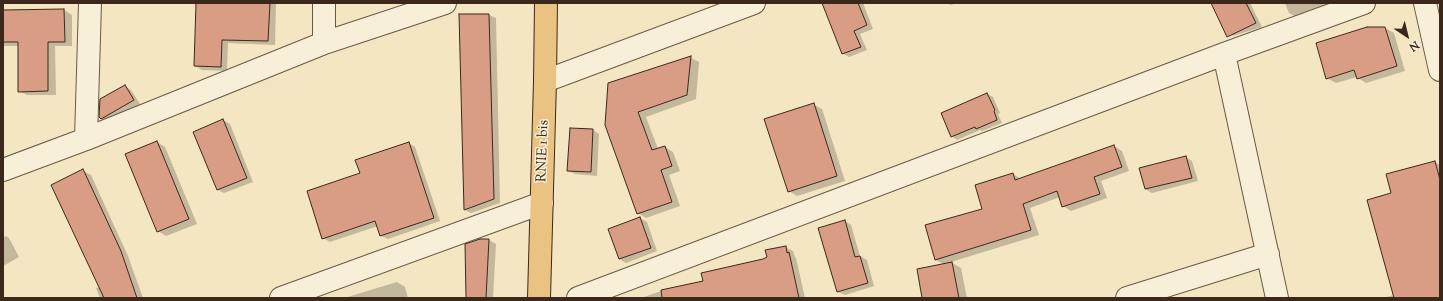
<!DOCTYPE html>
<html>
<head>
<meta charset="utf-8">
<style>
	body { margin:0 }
	#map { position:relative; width:1443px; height:301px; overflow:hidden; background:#f4e6c3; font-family:"Sorts Mill Goudy",serif }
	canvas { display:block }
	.frame { position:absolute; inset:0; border:4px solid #3c281a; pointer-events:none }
	.north { position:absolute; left:1387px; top:16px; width:40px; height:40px; -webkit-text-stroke:3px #f8efd8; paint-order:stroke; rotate:145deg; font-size:11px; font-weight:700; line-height:16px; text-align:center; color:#3c281a }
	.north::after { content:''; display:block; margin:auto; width:14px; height:18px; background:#3c281a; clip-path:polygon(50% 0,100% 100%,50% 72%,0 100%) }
</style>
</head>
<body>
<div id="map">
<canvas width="1443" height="301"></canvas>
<div class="frame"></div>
<div class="north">N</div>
</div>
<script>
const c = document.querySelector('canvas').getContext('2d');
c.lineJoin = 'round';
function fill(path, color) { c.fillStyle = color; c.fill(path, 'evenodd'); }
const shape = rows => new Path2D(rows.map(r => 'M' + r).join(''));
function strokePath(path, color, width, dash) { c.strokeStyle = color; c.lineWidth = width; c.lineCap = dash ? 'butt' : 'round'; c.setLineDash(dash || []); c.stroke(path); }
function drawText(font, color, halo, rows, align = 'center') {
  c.font = font + ' "Sorts Mill Goudy",serif'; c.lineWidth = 3; c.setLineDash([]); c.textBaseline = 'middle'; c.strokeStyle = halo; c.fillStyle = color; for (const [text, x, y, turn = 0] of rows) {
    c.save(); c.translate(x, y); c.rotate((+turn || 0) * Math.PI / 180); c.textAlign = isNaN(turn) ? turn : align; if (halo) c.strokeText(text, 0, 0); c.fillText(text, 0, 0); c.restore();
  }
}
const shadow = shape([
	[197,3,276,3,275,45,228,43,227,71,202,70,195,66],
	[833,3,863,3,873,29,860,34,867,50,849,57,842,53],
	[947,3,957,3,951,5],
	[1213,3,1250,3,1262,27,1233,36,1226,32],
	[1285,3,1341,3,1296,17,1289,13],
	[64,10,72,15,72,46,55,46,56,95,27,95,19,91,19,46,3,46,3,11],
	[489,15,496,18,500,203,471,213,465,210],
	[1385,28,1394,33,1405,71,1366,83,1358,78,1357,77,1336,83,1327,78],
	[691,58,699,62,696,99,646,117,658,149,665,147,673,152,680,171,669,175,680,206,646,218,638,213,609,84],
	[125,86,131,90,140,104,108,122,101,118],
	[987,94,993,97,1000,113,998,114,1002,123,982,131,980,130,957,140,952,136],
	[813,104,822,109,845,181,797,196,789,191],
	[223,120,230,124,253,182,224,193,218,190],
	[593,130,599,134,597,176,575,174,569,171],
	[157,142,165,147,197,224,166,236,158,231],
	[409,143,415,147,440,221,388,239,381,236,378,226,330,242,323,238,361,174],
	[1114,146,1122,151,1129,171,1101,181,1107,198,1071,211,1063,206,1060,197,1030,208,1039,235,951,262,961,268,967,298,923,298,945,265,936,260,983,210,1013,174,1021,179],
	[1186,157,1192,161,1198,181,1152,193,1145,189],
	[1435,162,1440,165,1440,298,1383,298,1394,295,1392,193],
	[83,171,91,175,128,256,143,298,100,298,96,288,100,287],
	[640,218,647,222,657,251,626,263,619,259],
	[845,221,851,225,860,256,867,260,874,286,845,295,838,292],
	[6,236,9,238,19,257,3,266,3,238],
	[480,240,489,240,496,244,493,298,467,298],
	[785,247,793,251,795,257,796,258,805,298,641,298,664,290,704,282,768,258],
	[397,282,405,287,408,298,344,298]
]);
const building = shape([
	[196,3,270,3,268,41,222,40,221,67,194,66,196,3],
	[822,3,858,3,867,25,854,31,861,47,842,54,822,3],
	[1211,3,1246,3,1256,23,1227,37,1211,3],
	[64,9,65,42,48,42,48,91,18,92,18,42,3,42,3,10,64,9],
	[459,14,489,14,494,199,464,210,459,14],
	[1367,27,1385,27,1397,66,1357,79,1354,70,1326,79,1316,43,1367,27],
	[691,56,687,95,638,112,652,150,665,146,672,166,661,170,672,202,637,214,605,125,608,83,691,56],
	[125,85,134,100,101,119,99,117,100,99,125,85],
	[987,93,995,110,994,111,997,120,976,129,975,127,951,137,941,113,987,93],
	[814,103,837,176,788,192,764,119,814,103],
	[223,119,247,178,217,190,193,132,223,119],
	[570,128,593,129,591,172,567,171,570,128],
	[157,141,189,219,157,232,125,154,157,141],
	[409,142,434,218,380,236,375,221,322,239,307,191,360,173,355,160,409,142],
	[1114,145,1122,167,1094,177,1100,194,1062,207,1057,191,1023,204,1031,230,935,260,925,225,982,209,975,185,1013,173,1015,180,1114,145],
	[1186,156,1192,178,1145,189,1139,168,1186,156],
	[1435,161,1440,180,1440,298,1394,298,1367,200,1391,193,1386,174,1435,161],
	[83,169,121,251,137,298,104,298,51,185,83,169],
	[640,217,651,248,619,259,608,229,640,217],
	[845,220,855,257,860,256,868,283,837,292,818,228,845,220],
	[480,239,489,239,486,298,466,298,465,244,480,239],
	[786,246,787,253,789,252,799,298,662,298,661,290,703,281,701,273,763,259,767,257,765,250,786,246],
	[952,262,959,298,922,298,917,269,952,262]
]);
const minor = shape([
	[1425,3,1440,70],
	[324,43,324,3],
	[1224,54,1277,298],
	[545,81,754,3],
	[86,139,90,3],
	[3,170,86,139,324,43,445,3],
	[281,298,542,203],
	[578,298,1224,54,1364,3],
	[1127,298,1268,254]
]);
const major = shape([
	[539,298,545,81,546,3]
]);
const streetNames = [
	["RNIE 1 bis",544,151,-88]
];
fill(shadow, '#0003');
fill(building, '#d99d86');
strokePath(building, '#3c281a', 1);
strokePath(minor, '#6a5844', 24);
strokePath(major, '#3c281a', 24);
strokePath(minor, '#f8efd8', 22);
strokePath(major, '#eac382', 22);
drawText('14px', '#3c281a', '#f8efd8', streetNames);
</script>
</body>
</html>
